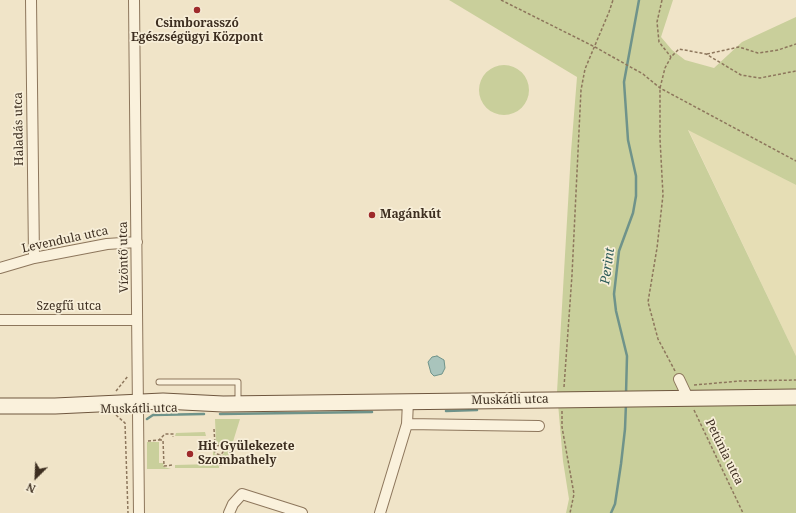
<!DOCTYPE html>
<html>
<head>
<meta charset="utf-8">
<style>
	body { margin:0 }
	#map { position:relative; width:796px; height:513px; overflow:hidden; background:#f0e4c8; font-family:"Noto Serif",serif }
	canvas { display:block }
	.north { position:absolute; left:16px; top:457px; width:40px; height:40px; -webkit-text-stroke:3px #f7eed8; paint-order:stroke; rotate:204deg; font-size:11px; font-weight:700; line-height:16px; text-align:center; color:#3d2e20 }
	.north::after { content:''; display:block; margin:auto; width:14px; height:18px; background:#3d2e20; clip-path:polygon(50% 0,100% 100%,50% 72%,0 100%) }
</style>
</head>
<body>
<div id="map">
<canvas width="796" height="513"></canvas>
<div class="north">N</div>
</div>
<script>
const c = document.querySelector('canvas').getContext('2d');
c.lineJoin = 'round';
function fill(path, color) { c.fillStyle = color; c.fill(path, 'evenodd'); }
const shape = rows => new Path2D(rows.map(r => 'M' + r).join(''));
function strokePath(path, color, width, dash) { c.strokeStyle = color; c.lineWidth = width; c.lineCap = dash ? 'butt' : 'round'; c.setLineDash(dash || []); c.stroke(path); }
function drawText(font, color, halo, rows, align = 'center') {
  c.font = font + ' "Noto Serif",serif'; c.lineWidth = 3.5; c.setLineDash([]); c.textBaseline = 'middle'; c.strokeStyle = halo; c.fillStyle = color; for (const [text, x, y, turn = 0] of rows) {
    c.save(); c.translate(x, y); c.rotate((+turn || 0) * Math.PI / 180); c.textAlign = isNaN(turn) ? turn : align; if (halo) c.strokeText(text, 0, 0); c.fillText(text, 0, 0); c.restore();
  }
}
const farmland = shape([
	[688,129,796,185,796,356]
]);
const green = shape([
	[449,0,673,0,661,37,672,50,685,60,714,68,742,42,796,17,796,185,688,130,796,356,796,513,566,513,569,499,563,461,557,392,571,152,577,77],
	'479 90a25 25 0 1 1 50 0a25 25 0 1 1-50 0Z',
	[215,419,240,419,227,461,221,456,224,453,224,448,216,443],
	[205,432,206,436,175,436,176,433],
	[147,442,159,442,159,463,163,463,164,467,171,469,147,469],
	[213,443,215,454,223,461,222,464,219,465,219,468,175,468,175,465,213,464]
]);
const water = shape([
	[437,356,444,360,445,368,442,374,434,376,431,373,428,362,432,357,437,356]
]);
const stream = shape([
	[626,394,627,356,616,311,614,294,619,251,633,213,636,196,636,176,628,140,624,82,639,0],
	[446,411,477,410],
	[220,414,372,412],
	[147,419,153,415,204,414],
	[611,513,615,504,621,464,625,429,626,403]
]);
const path = shape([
	[501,0,595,47,643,74,660,88,796,161],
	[662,0,657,22,659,42,671,57],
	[707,54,739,47,758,53,778,50,796,44],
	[675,371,658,339,648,302,657,248,663,195,660,139,660,88,665,68,671,57,679,49,706,54,741,75,760,78,796,71],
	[694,385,740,381,796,380],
	[564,387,572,275,581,90,585,69,609,12,613,0],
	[116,391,128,376],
	[694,410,743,513],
	[562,411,562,427,574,494,570,513],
	[116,415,125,423,128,513],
	[214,429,215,445,217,446],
	[159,440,163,440,164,466,173,465],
	[148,441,159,440,165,434,173,434,173,437],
	[209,442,215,442],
	'214.5 450a4.5 4.5 0 1 1 9 0a4.5 4.5 0 1 1-9 0Z',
	[220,455,224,461],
	[219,465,223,465,225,460]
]);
const service = shape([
	[159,382,238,382,238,401]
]);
const minor = shape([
	[31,0,34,258],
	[134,0,139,513],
	[0,268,34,258,107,244,137,242],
	[0,320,137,320],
	[679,379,688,398],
	[407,424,539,426],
	[229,513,233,504,242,494,302,513],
	[380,513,407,424,408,401]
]);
const secondary = shape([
	[0,406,55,406,163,401,223,404,796,397]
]);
const markers = [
	[197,10,4,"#9e2a2b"],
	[372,215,4,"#9e2a2b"],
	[190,454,4,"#9e2a2b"]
];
const poiNames = [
	["Csimborasszó",197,24,"center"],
	["Egészségügyi Központ",197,38,"center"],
	["Magánkút",380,215],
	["Hit Gyülekezete",198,447],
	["Szombathely",198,461]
];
const streetNames = [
	["Haladás utca",19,129,-91],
	["Levendula utca",65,240,-12],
	["Vízöntő utca",124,257,-91],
	["Szegfű utca",69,307],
	["Muskátli utca",510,400,-1],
	["Muskátli utca",139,409,-1],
	["Petúnia utca",724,452,64]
];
const waterNames = [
	["Perint",608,266,-82]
];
fill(farmland, '#e6deb5');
fill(green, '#c9cf9b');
fill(water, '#a9c4bc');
strokePath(water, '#6f938a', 1);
strokePath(stream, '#6f938a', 2.5);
strokePath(service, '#8d765c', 7);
strokePath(minor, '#8d765c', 12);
strokePath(secondary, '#6f573f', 17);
strokePath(path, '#8d765c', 1.5, [3, 2]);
strokePath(service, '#faf1dc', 5);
strokePath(minor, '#faf1dc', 10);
strokePath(secondary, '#faf1dc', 15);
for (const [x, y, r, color] of markers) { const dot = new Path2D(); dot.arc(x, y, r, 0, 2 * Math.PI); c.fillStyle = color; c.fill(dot); strokePath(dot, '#f7eed8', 1.5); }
drawText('bold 12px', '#3d2e20', '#f7eed8', poiNames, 'left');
drawText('12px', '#3d2e20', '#f7eed8', streetNames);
drawText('italic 13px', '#2f5d5a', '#f7eed8', waterNames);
</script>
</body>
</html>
